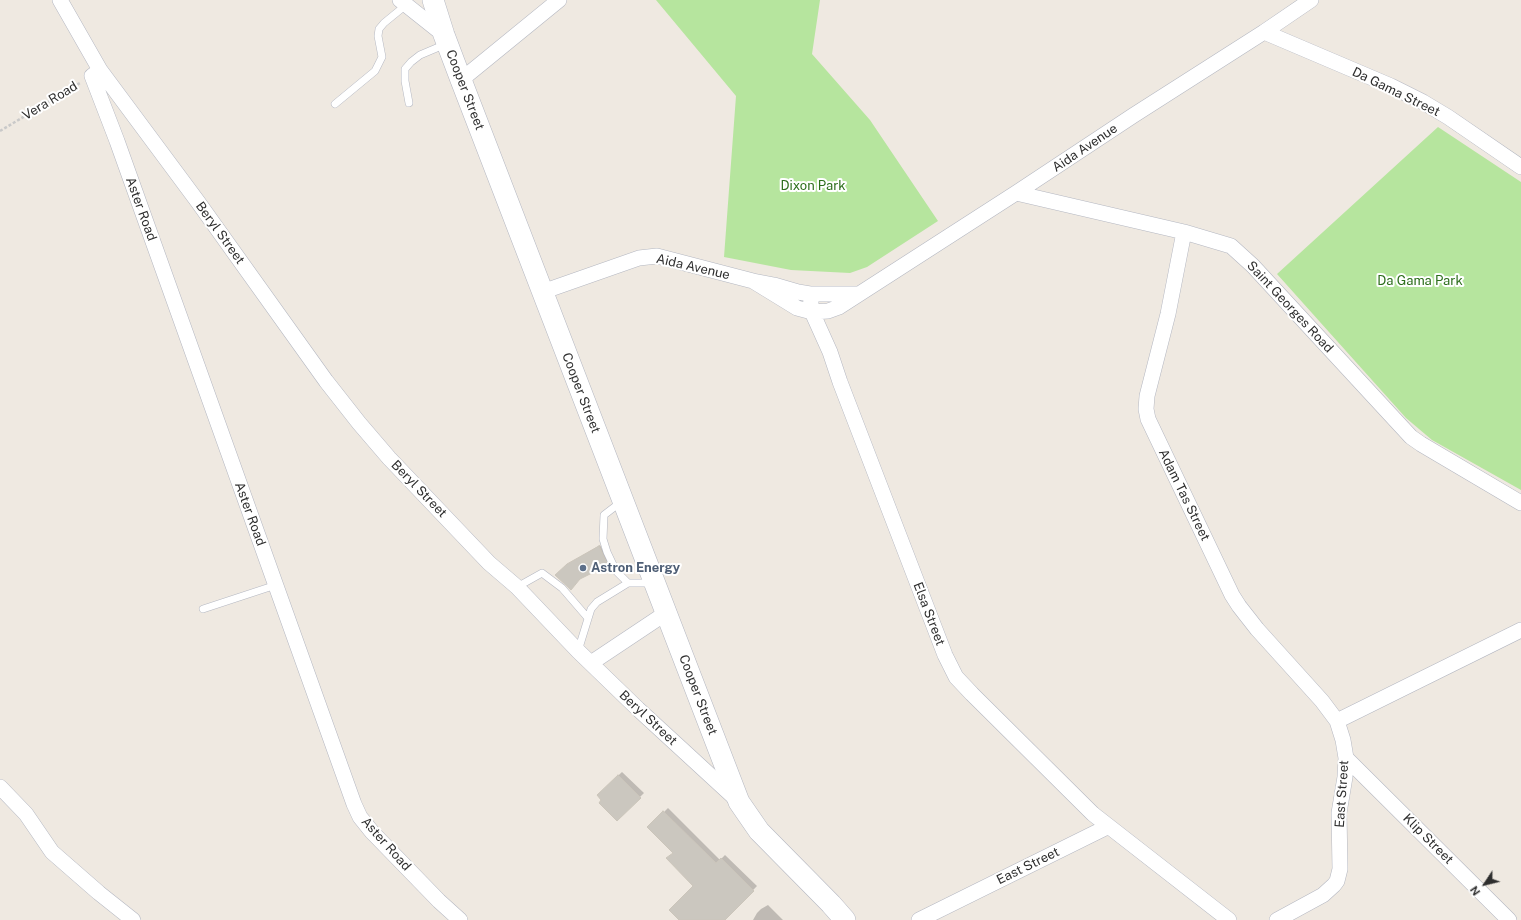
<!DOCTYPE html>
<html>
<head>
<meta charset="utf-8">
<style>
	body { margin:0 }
	#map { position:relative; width:1521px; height:920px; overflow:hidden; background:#efe9e1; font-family:"Public Sans",sans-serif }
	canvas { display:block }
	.north { position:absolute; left:1465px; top:864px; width:40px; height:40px; -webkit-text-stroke:3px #fff; paint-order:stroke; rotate:235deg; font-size:11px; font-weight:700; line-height:16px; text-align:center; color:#2e2e2e }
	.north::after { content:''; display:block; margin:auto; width:14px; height:18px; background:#2e2e2e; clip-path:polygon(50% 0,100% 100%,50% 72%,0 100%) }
</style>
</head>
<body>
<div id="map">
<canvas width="1521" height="920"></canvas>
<div class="north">N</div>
</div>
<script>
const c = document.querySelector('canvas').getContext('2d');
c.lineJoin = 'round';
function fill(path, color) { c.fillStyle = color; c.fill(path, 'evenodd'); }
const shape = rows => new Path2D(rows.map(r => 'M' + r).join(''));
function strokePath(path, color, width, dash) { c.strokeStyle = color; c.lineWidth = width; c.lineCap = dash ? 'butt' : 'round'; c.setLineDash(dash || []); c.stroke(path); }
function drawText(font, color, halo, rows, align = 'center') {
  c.font = font + ' "Public Sans",sans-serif'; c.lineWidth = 4; c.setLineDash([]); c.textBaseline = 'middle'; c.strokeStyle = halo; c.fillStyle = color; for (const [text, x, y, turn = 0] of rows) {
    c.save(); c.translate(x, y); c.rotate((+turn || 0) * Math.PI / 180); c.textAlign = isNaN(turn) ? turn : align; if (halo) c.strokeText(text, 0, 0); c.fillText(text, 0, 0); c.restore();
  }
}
const green = shape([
	[656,0,820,0,812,54,870,120,938,221,867,267,850,273,791,270,724,257,736,96],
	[1438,127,1521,182,1521,490,1432,440,1406,418,1277,274]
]);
const shadow = shape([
	[600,545,609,562,607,564,570,563],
	[622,772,644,793,617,820,598,795],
	[668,808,720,860,725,855,757,886,724,920,681,920,695,886,674,852,649,827],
	[768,905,783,920,753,920,757,913,761,909]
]);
const building = shape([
	[599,546,608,565,580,579,571,590,555,575,567,564,599,546],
	[618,775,641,798,617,821,599,803,601,800,597,795,618,775],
	[663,811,716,863,721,858,754,891,725,920,679,920,669,910,693,886,666,858,673,853,647,827,663,811]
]);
const path = shape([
	[0,131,80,83]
]);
const lane = shape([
	[409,103,405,81,405,69,411,62,420,55,446,44],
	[335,104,375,71,382,57,378,36,379,29,384,23,406,5],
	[621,502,604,515,603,539,607,552,616,571,628,583,652,583],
	[517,587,542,573,562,588,587,617],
	[203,609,276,585],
	[578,651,591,609,597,602,628,583]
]);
const street = shape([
	[60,0,100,70,198,202,326,381,359,423,389,458,489,563,517,587,578,651,638,709,737,800],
	[400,0,444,35],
	[1264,32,1391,86,1423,102,1448,117,1521,167],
	[100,70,92,76,117,141,354,804,360,817,372,832,439,901,460,920],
	[461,80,559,0],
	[1016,193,1184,232,1231,246,1253,266,1411,437,1421,444,1521,503],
	[1184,232,1168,314,1147,396,1146,409,1148,419,1232,595,1239,606,1257,629,1322,701,1337,721,1343,740,1346,758,1345,777,1339,813,1340,869,1337,881,1334,885,1323,895,1277,920],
	[753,281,797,308,812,312,828,311,839,307,1016,193,1134,115,1264,32,1311,0],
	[542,292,639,258,657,256,753,281,774,285,798,292,810,294,858,294],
	[810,294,812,312,830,352,840,382,945,655,956,677,972,694,1093,814,1229,920],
	[591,663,666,613],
	[1337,721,1521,630],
	[1346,758,1509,920],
	[0,787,26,814,52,852,99,893,133,920],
	[919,920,1107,827]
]);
const secondary = shape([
	[433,0,444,35,461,80,739,802,759,831,831,904,845,920]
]);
const markers = [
	[583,568,4,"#5c6f8a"]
];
const streetNames = [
	["Cooper Street",465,90,69],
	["Da Gama Street",1396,92,26],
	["Vera Road",50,101,-31],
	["Aida Avenue",1085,148,-34],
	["Aster Road",141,209,70],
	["Beryl Street",220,233,54],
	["Aida Avenue",693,267,13],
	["Saint Georges Road",1290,307,47],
	["Cooper Street",581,393,69],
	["Beryl Street",419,489,46],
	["Adam Tas Street",1184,495,64],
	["Aster Road",250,514,70],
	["Elsa Street",929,614,69],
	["Cooper Street",698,695,69],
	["Beryl Street",648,718,43],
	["East Street",1342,794,-86],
	["Klip Street",1428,839,45],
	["Aster Road",386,844,48],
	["East Street",1028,866,-26]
];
const parkNames = [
	["Dixon Park",813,186],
	["Da Gama Park",1420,281]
];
const serviceNames = [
	["Astron Energy",591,568]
];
fill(green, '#b6e59e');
fill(shadow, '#0003');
fill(building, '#cbc7bf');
strokePath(building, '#cbc5ba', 1);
strokePath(lane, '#b4b7c1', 8);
strokePath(street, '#b4b7c1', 16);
strokePath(secondary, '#b4b7c1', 22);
strokePath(path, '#c9c9c9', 2.5, [3, 2]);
strokePath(lane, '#fff', 7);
strokePath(street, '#fff', 15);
strokePath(secondary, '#fff', 21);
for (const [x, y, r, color] of markers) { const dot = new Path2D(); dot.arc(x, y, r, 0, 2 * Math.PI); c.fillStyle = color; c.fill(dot); strokePath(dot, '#fff', 1.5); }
drawText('13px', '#2e2e2e', '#fff', streetNames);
drawText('13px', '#2c6e1b', '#fff', parkNames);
drawText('bold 13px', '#4e5e75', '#fff', serviceNames, 'left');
</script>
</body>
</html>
